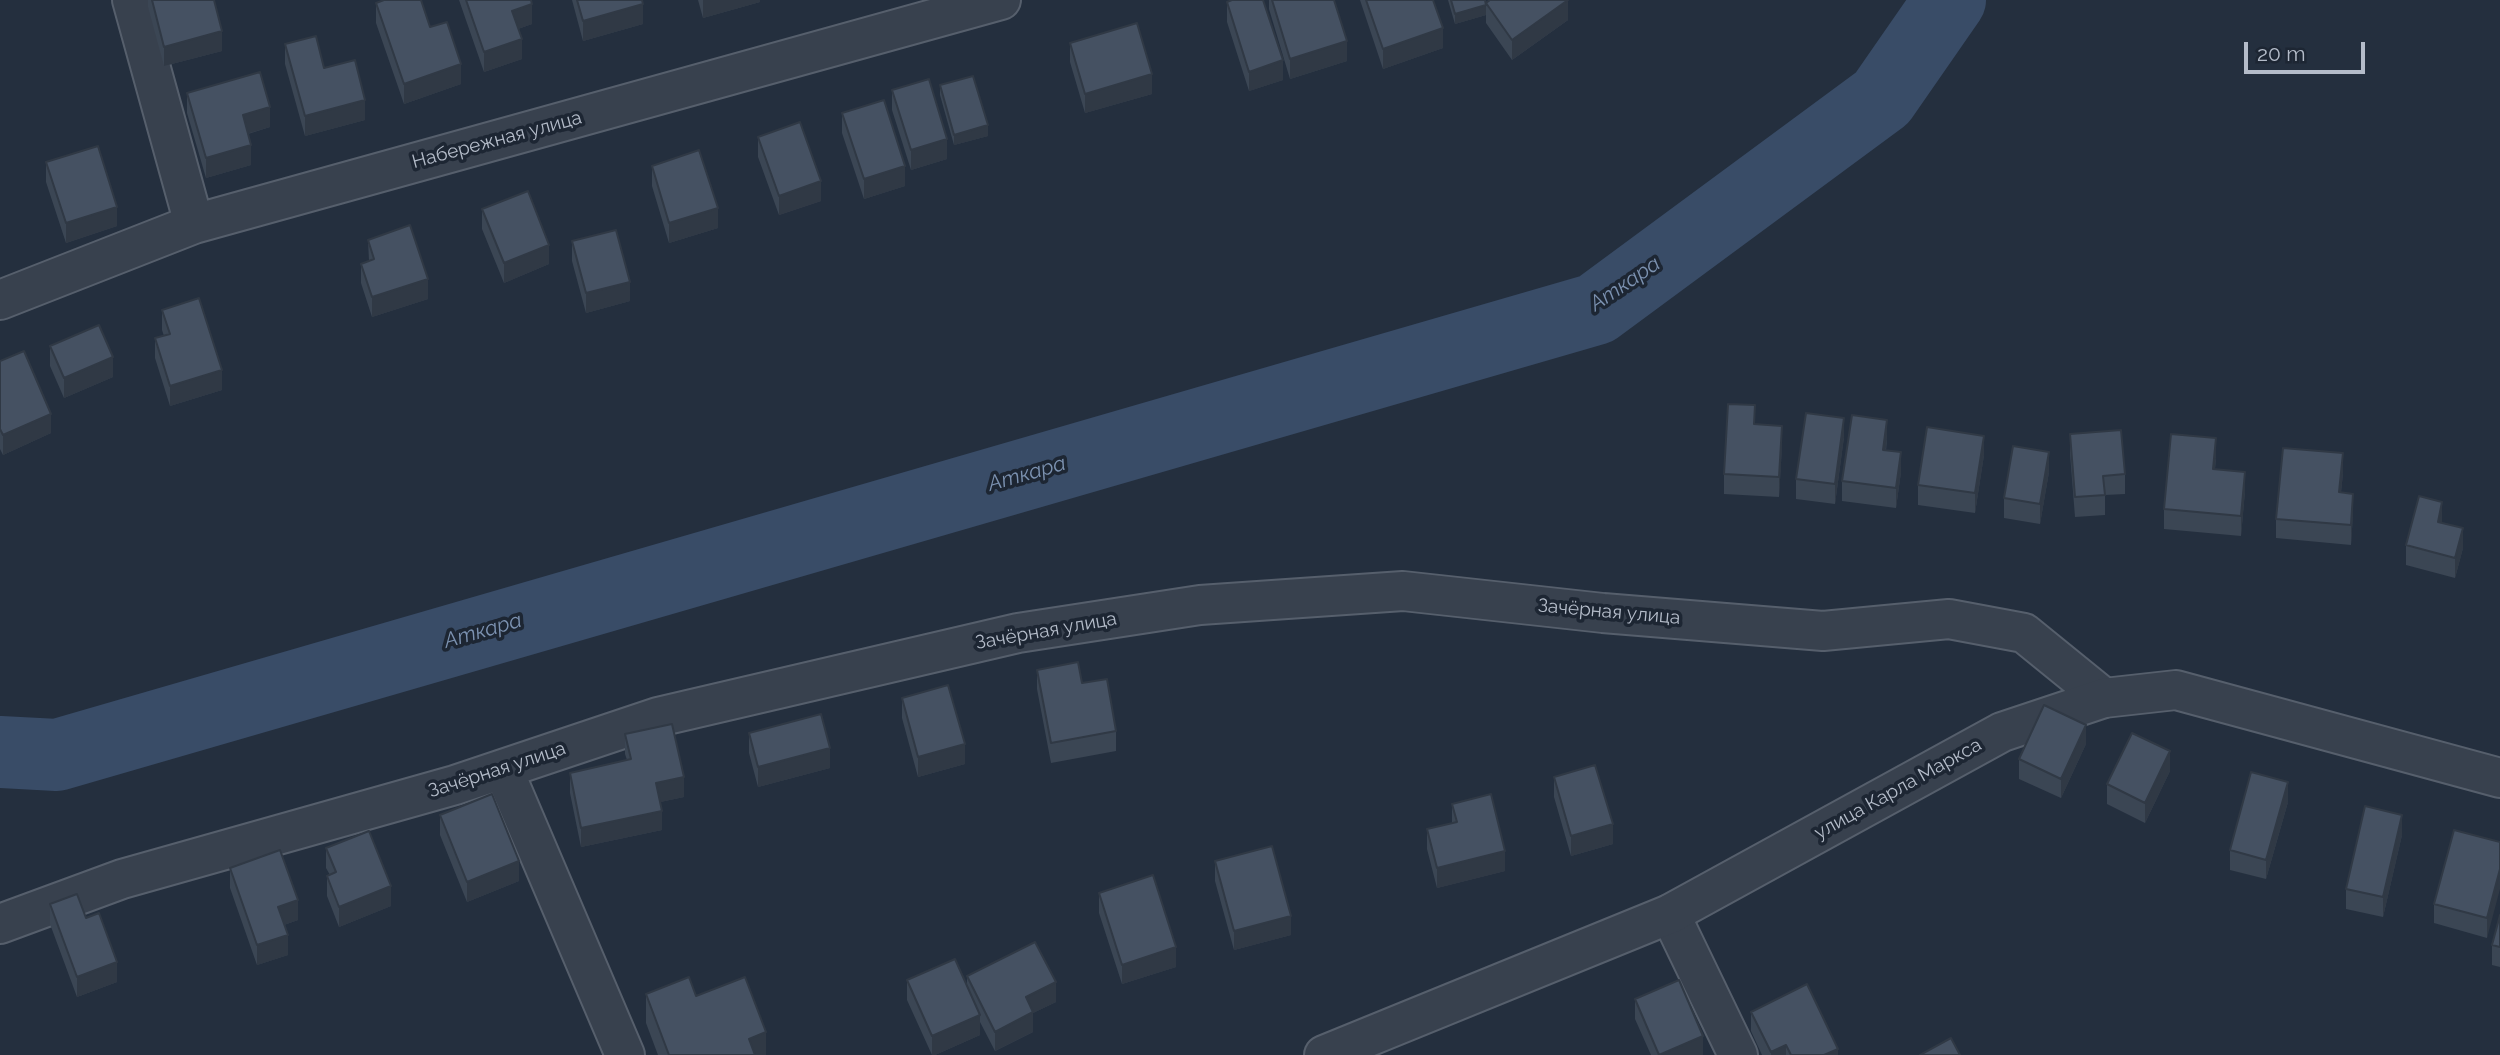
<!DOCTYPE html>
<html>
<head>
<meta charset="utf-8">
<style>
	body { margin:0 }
	#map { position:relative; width:2500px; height:1055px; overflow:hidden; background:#242f3e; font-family:Raleway,sans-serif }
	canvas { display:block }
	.scale { position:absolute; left:2244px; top:42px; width:121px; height:32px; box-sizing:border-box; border:4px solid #b4bcc9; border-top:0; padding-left:9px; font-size:21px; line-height:24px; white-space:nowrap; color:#b4bcc9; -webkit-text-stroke:5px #1d2633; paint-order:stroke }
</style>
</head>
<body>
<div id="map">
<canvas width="2500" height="1055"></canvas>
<div class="scale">20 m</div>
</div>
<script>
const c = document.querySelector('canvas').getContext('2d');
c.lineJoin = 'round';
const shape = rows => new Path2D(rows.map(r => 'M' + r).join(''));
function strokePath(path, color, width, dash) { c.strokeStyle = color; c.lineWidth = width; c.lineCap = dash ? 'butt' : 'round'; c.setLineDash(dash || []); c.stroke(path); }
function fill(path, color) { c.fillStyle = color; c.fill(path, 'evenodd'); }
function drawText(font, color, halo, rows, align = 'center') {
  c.font = font + ' Raleway,sans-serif'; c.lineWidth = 7; c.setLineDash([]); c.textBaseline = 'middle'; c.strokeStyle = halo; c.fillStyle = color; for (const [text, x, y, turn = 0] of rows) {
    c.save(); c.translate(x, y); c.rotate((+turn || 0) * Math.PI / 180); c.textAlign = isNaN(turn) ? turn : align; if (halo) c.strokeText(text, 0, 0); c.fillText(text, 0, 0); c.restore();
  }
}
const river = shape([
	[0,752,57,755,1596,309,1882,98,1950,0]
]);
const minor = shape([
	[132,0,194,224],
	[0,300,194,224,1001,0],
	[503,769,625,1055],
	[1670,914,1738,1055],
	[0,924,122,879,455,785,658,717,1018,633,1200,605,1403,591,1603,613,1823,631,1949,619,2024,633,2104,698]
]);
const tertiary = shape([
	[1324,1055,1670,914,2002,732,2104,698,2176,690,2500,778]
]);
const wall = shape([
	[148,0,214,0,222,51,164,66,148,7],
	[459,0,531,0,532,24,518,29,522,59,484,72],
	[572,0,642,0,643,24,583,41],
	[698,0,760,0,760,2,703,18],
	[1269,0,1334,0,1347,61,1290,79,1269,9],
	[1360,0,1433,0,1443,48,1383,69],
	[1448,0,1485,0,1486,5,1568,20,1512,60,1486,23,1486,15,1455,24],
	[1227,2,1283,80,1249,91,1227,22],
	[376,3,430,27,461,84,404,104,376,23],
	[1070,43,1152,94,1085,113,1070,62],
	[285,44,324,68,365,120,305,136,285,64],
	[940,85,988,136,954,145,940,95],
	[892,90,947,159,911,170,892,110],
	[187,93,270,127,248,134,251,165,206,178,187,113],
	[842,113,905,186,864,199,842,133],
	[758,137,821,201,779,215,758,157],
	[46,162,117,226,66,243,46,182],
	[652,166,718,228,669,243,652,186],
	[482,209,549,264,504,283,482,229],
	[368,240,428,299,372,317,361,283,361,264,369,261],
	[572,241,630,301,586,313,572,261],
	[162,310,222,390,170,406,155,358,155,338,164,336,162,330],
	[50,346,113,377,64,398,50,366],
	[0,361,51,433,3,455,0,449],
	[1755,424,1782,446,1779,497,1724,494,1724,474],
	[2070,434,2125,474,2125,494,2105,495,2105,515,2075,517,2070,454],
	[1844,437,1835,504,1796,499,1796,479],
	[1887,439,1886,451,1901,472,1896,508,1842,501,1842,481],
	[1984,455,1975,513,1918,505,1918,485],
	[2216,458,2215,469,2245,491,2241,536,2164,529,2164,509],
	[2049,472,2040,524,2004,518,2004,498],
	[2343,473,2341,492,2353,514,2351,545,2276,538,2276,519],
	[2406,545,2463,548,2455,578,2406,565],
	[1037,670,1082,683,1116,731,1116,751,1051,763,1037,689],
	[902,698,965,764,918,777,902,718],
	[749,733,830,768,758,787,749,753],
	[625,734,684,797,660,802,662,830,581,847,570,793,570,773,627,760,625,754],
	[2086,744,2061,798,2019,779,2019,759],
	[2170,771,2145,823,2107,804,2107,784],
	[1554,777,1613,844,1571,856,1554,797],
	[2288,802,2266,879,2230,870,2230,850],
	[1452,804,1505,871,1437,888,1427,849,1427,829,1452,823],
	[440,815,519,881,467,902,440,835],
	[2402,835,2383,917,2346,909,2346,889],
	[2500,842,2487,938,2434,923,2434,904],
	[326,848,391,906,339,927,327,896,327,876,330,875,326,868],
	[1215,861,1291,935,1234,950,1215,881],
	[230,868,298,920,284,925,288,955,257,965,230,888],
	[1099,893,1176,967,1122,984,1099,913],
	[50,904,86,918,117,982,77,997,50,924],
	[2500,915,2500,967,2492,965,2492,945],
	[967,976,1056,1002,1033,1013,1033,1032,995,1051,980,1022,980,1035,935,1055,932,1055,907,1000,907,980,967,986],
	[646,994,696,996,766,1055,658,1055,646,1023],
	[1635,999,1703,1055,1651,1055,1635,1019],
	[1751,1012,1838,1055,1762,1055,1751,1031]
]);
const shadedWall = shape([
	[703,0,760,0,760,2,703,18],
	[1568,0,1568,20,1512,60,1512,40],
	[532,4,532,24,512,31,512,11],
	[643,4,643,24,583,41,583,21],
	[1486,5,1486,15,1455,24,1455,14],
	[1443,28,1443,48,1383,69,1383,49],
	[222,31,222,51,164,66,164,47],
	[522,39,522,59,484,72,484,52],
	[1347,41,1347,61,1290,79,1290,59],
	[1283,60,1283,80,1249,91,1249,72],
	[461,64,461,84,404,104,404,84],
	[1152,74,1152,94,1085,113,1085,94],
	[365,100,365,120,305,136,305,116],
	[270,107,270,127,243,135,243,115],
	[988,125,988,136,954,145,954,135],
	[947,139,947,159,911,170,911,150],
	[251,145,251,165,206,178,206,158],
	[905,166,905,186,864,199,864,179],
	[821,181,821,201,779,215,779,196],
	[117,207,117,226,66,243,66,223],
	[718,208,718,228,669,243,669,223],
	[549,245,549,264,504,283,504,263],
	[428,279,428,299,372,317,372,297],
	[630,282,630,301,586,313,586,293],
	[113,357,113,377,64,398,64,378],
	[222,370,222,390,170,406,170,386],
	[51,414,51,433,3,455,3,435],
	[1844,418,1844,437,1835,504,1835,484],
	[1887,420,1887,439,1883,470,1883,450],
	[1782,426,1782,446,1779,497,1779,477],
	[1984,436,1984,455,1975,513,1975,493],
	[2216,438,2216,458,2213,488,2213,469],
	[1901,452,1901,472,1896,508,1896,488],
	[2049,452,2049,472,2040,524,2040,504],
	[2343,453,2343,473,2339,512,2339,492],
	[2245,472,2245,491,2241,536,2241,516],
	[2353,494,2353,514,2351,545,2351,525],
	[2442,502,2442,522,2438,541,2438,522],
	[2463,528,2463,548,2455,578,2455,558],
	[2086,725,2086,744,2061,798,2061,779],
	[965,744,965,764,918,777,918,757],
	[830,748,830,768,758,787,758,767],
	[2170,751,2170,771,2145,823,2145,803],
	[684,777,684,797,656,803,656,783],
	[2288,782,2288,802,2266,879,2266,860],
	[662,811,662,830,581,847,581,828],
	[2402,815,2402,835,2383,917,2383,897],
	[1613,824,1613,844,1571,856,1571,836],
	[1505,851,1505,871,1437,888,1437,868],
	[519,861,519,881,467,902,467,882],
	[2500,869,2500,889,2487,938,2487,918],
	[391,886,391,906,339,927,339,907],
	[298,900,298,920,278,927,278,907],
	[1291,916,1291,935,1234,950,1234,931],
	[288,935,288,955,257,965,257,945],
	[1176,947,1176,967,1122,984,1122,965],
	[117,962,117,982,77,997,77,977],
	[1056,982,1056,1002,1033,1013,1033,1032,995,1051,995,1032,1026,997],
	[980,1015,980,1035,935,1055,932,1055,932,1036],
	[766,1032,766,1055,749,1055,749,1039],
	[1703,1036,1703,1055,1659,1055],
	[1786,1045,1786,1055,1771,1055,1771,1052],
	[1838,1049,1838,1055,1824,1055]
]);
const building = shape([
	[152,0,214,0,222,31,164,47,152,0],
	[384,0,421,0,430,27,447,22,461,64,404,84,376,3,384,0],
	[466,0,531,0,532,4,512,11,522,39,484,52,466,0],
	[577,0,642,0,643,4,583,21,577,0],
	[1232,0,1263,0,1283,60,1249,72,1227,2,1232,0],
	[1272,0,1334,0,1347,41,1290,59,1272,0],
	[1366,0,1433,0,1443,28,1383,49,1366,0],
	[1451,0,1485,0,1486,5,1455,14,1451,0],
	[1490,0,1568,0,1512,40,1486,3,1490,0],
	[1137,23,1152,74,1085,94,1070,43,1137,23],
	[316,36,324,68,355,60,365,100,305,116,285,44,316,36],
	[260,72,270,107,243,115,251,145,206,158,187,93,260,72],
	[973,76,988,125,954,135,940,85,973,76],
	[929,79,947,139,911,150,892,90,929,79],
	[884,100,905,166,864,179,842,113,884,100],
	[800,122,821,181,779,196,758,137,800,122],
	[98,146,117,207,66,223,46,162,98,146],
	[699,150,718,208,669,223,652,166,699,150],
	[528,191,549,245,504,263,482,209,528,191],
	[410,225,428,279,372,297,361,264,374,259,368,240,410,225],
	[616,230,630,282,586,293,572,241,616,230],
	[199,298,222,370,170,386,155,338,170,334,162,310,199,298],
	[99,325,113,357,64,378,50,346,99,325],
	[24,351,51,414,3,435,0,429,0,361,24,351],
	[1728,404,1755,405,1754,424,1782,426,1779,477,1724,474,1728,404],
	[1806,413,1844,418,1835,484,1796,479,1806,413],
	[1852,415,1887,420,1883,450,1901,452,1896,488,1842,481,1852,415],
	[1927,427,1984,436,1975,493,1918,485,1927,427],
	[2121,430,2125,474,2103,476,2105,495,2075,497,2070,434,2121,430],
	[2171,434,2216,438,2213,469,2245,472,2241,516,2164,509,2171,434],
	[2013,446,2049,452,2040,504,2004,498,2013,446],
	[2283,448,2343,453,2339,492,2353,494,2351,525,2276,519,2283,448],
	[2419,496,2442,502,2438,522,2463,528,2455,558,2406,545,2419,496],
	[1078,662,1082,683,1107,679,1116,731,1051,743,1037,670,1078,662],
	[948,685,965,744,918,757,902,698,948,685],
	[2044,705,2086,725,2061,779,2019,759,2044,705],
	[821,714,830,748,758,767,749,733,821,714],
	[672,724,684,777,656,783,662,811,581,828,570,773,631,759,625,734,672,724],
	[2132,733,2170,751,2145,803,2107,784,2132,733],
	[1595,765,1613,824,1571,836,1554,777,1595,765],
	[2251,772,2288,782,2266,860,2230,850,2251,772],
	[492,794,519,861,467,882,440,815,492,794],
	[1491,794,1505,851,1437,868,1427,829,1457,822,1452,804,1491,794],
	[2365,806,2402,815,2383,897,2346,889,2365,806],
	[2454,830,2500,842,2500,869,2487,918,2434,904,2454,830],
	[369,831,391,886,339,907,327,876,336,872,326,848,369,831],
	[1272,846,1291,916,1234,931,1215,861,1272,846],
	[280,850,298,900,278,907,288,935,257,945,230,868,280,850],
	[1153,875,1176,947,1122,965,1099,893,1153,875],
	[77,894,86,918,99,913,117,962,77,977,50,904,77,894],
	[2500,915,2500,947,2492,945,2500,915],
	[1035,942,1056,982,1026,997,1033,1012,995,1032,967,976,1035,942],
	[955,959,980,1015,932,1036,907,980,955,959],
	[689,977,696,996,745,977,766,1032,749,1039,755,1055,669,1055,646,994,689,977],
	[1679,980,1703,1036,1659,1055,1635,999,1679,980],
	[1807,984,1838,1049,1824,1055,1791,1055,1786,1045,1771,1052,1751,1012,1807,984],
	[1951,1038,1960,1055,1920,1055,1951,1038]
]);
const streetNames = [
	["Набережная улица",497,140,-15],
	["Зачёрная улица",1609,612,5],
	["Зачёрная улица",1046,631,-10],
	["Зачёрная улица",497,770,-18],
	["улица Карла Маркса",1898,789,-29]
];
const waterNames = [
	["Аткара",1625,284,-34],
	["Аткара",1027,474,-16],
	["Аткара",483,631,-16]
];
strokePath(river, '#394c67', 72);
strokePath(minor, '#565f6c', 42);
strokePath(tertiary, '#565f6c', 42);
strokePath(minor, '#38414e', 38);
strokePath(tertiary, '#38414e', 38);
fill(wall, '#3b4654');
fill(shadedWall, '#303945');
fill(building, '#455162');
strokePath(building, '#303945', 2);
drawText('19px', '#b4bcc9', '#1d2633', streetNames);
drawText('italic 21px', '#7c92b1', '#1d2633', waterNames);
</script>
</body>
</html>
